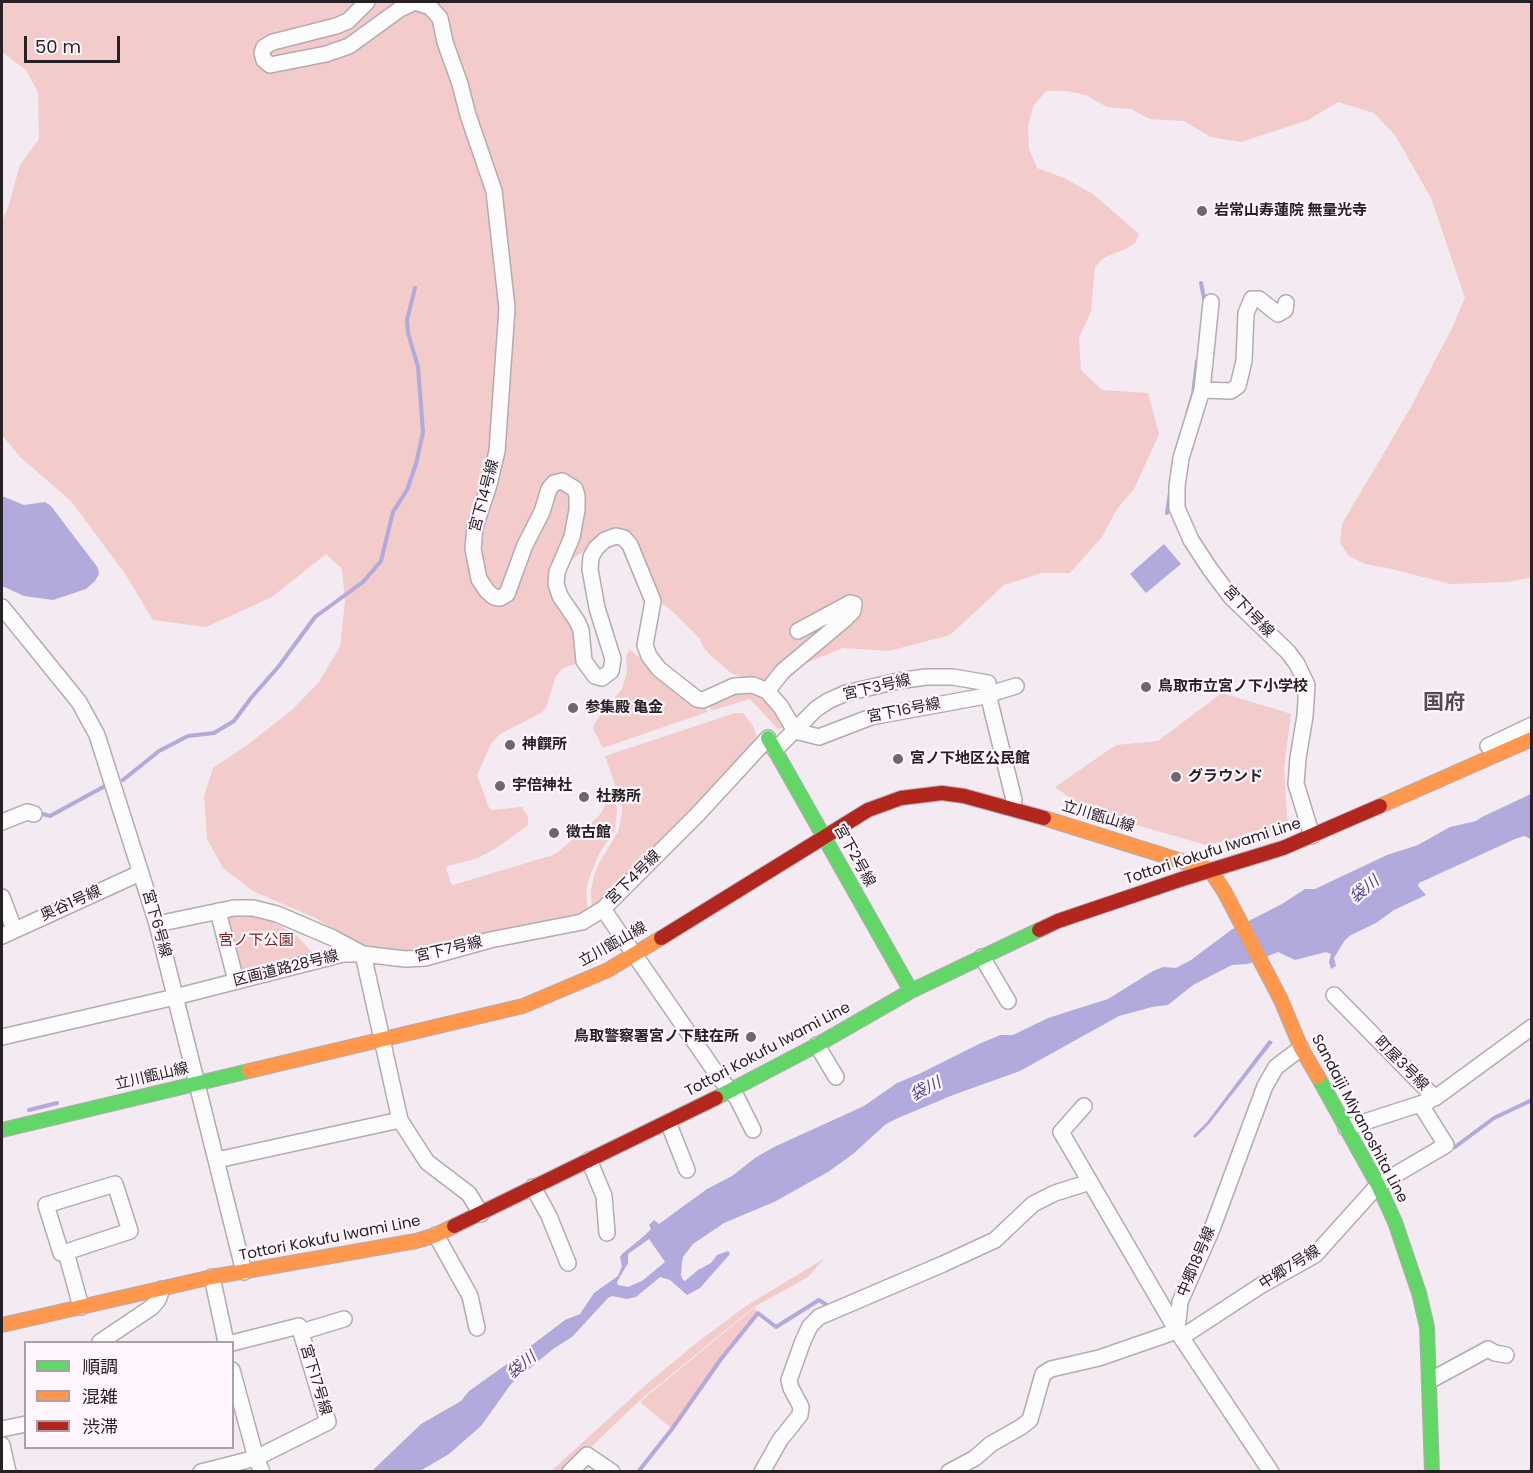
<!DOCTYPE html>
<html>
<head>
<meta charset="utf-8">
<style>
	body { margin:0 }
	#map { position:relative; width:1533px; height:1473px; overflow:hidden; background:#f4eaf1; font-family:Poppins,"Noto Sans JP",sans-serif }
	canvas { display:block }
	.frame { position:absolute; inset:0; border:3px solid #272025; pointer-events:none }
	.legend { position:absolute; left:24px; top:1341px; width:210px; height:108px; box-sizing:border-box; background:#fef6fc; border:2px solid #a8a0a6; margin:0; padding:8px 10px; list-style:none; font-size:18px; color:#272025 }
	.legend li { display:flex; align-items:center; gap:12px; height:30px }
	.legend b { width:30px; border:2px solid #a8a0a6 }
	.scale { position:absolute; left:24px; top:36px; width:96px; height:27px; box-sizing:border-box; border:3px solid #272025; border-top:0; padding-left:8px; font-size:18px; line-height:21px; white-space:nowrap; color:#272025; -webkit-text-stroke:4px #fef6fc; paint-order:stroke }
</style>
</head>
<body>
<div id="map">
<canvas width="1533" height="1473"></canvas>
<div class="frame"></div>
<ul class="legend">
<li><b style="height:8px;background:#63d668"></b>順調</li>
<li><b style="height:8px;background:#ff974d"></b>混雑</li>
<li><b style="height:8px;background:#b3261e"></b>渋滞</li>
</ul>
<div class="scale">50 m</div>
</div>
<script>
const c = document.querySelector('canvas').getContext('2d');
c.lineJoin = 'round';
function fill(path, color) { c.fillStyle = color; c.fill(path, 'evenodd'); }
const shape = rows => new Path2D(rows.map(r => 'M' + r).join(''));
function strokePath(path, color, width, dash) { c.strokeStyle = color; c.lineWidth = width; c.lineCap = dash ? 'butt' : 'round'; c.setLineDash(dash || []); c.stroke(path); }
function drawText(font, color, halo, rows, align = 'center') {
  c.font = font + ' Poppins,"Noto Sans JP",sans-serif'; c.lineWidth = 4.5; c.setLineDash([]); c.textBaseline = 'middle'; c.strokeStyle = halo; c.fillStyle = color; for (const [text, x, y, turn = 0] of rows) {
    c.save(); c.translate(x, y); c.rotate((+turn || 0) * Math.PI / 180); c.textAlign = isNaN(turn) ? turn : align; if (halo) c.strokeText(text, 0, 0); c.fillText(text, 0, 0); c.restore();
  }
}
const green = shape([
	[2,2,1531,2,1531,577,1508,582,1450,584,1388,568,1365,564,1349,556,1340,543,1342,524,1411,407,1452,328,1465,298,1431,198,1395,135,1374,113,1338,102,1308,120,1241,142,1211,137,1184,121,1150,119,1131,109,1107,107,1086,95,1067,91,1046,91,1033,106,1028,127,1029,149,1037,168,1064,178,1093,194,1139,234,1135,243,1126,249,1105,257,1095,267,1091,311,1079,338,1081,370,1102,390,1148,393,1159,434,1134,489,1117,509,1102,537,1070,573,1042,573,1004,585,950,635,889,651,843,648,804,664,785,682,769,682,751,681,731,673,711,656,703,647,700,639,670,609,657,601,637,545,599,541,554,572,575,623,579,663,563,668,556,676,546,708,541,713,500,734,491,744,477,775,489,808,493,810,522,807,528,817,528,825,498,847,478,858,448,866,446,869,451,883,453,885,550,856,558,852,598,817,608,802,615,802,617,808,615,829,599,854,589,878,586,892,588,914,444,950,380,955,353,941,315,918,253,891,223,868,207,839,204,796,213,768,246,746,292,710,319,682,340,647,345,601,342,569,326,554,272,597,206,627,153,620,126,575,71,501,20,457,2,435,2,221,8,208,20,165,39,139,38,92,26,70,2,52],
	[630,650,695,702,704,704,707,712,603,748,593,729,594,725,598,718,622,689,627,672,626,656],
	[735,688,758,689,786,725,782,728,778,729,750,699,713,710,711,709,708,703],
	[1222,693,1291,714,1284,768,1288,828,1206,845,1088,811,1055,787,1116,745,1158,741],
	[735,713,743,713,753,726,757,736,755,743,729,773,594,910,592,907,591,890,594,876,599,863,618,832,622,813,622,806,605,756],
	[224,917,264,917,296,935,312,952,239,972],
	[825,1258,808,1277,754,1307,639,1401,566,1471,550,1472,649,1382,699,1341,746,1306],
	[754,1308,758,1312,719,1360,671,1428,640,1402]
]);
const water = shape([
	[2,496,24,505,45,502,51,506,98,568,99,574,95,581,86,589,53,600,24,596,2,586],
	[1164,544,1181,564,1146,593,1130,574],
	[1531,794,1531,839,1524,836,1515,839,1419,883,1418,886,1426,895,1394,910,1376,923,1351,935,1345,940,1334,958,1336,966,1331,969,1329,962,1331,954,1326,952,1295,960,1278,952,1248,964,1232,965,1193,985,1168,1005,1152,1007,1119,1016,1020,1071,953,1095,898,1118,886,1124,853,1154,828,1172,774,1202,724,1223,693,1244,683,1257,682,1262,681,1275,683,1280,685,1281,698,1270,711,1263,717,1255,728,1251,730,1254,700,1288,687,1295,670,1280,660,1277,636,1297,627,1299,612,1296,608,1298,572,1337,553,1349,511,1384,481,1426,449,1454,420,1471,371,1472,421,1424,461,1401,469,1391,507,1364,565,1320,580,1314,594,1293,618,1276,622,1266,620,1257,622,1254,644,1236,651,1229,649,1225,654,1220,659,1224,707,1189,732,1176,755,1158,774,1147,864,1106,897,1083,921,1073,979,1044,1000,1035,1013,1035,1048,1018,1108,999,1153,971,1163,967,1176,968,1191,960,1231,930,1282,904,1305,889,1315,889,1387,855,1418,845,1450,827,1476,821,1482,817],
	[649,1239,665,1262,642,1281,628,1287,618,1285,617,1282,628,1263,628,1254],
	[1269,1040,1273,1042,1209,1124,1195,1138,1193,1136,1207,1122]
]);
const stream = shape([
	[1201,283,1205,303],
	[1187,414,1193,394,1197,361],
	[1167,513,1170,492],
	[123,780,159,751,188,736,214,733,234,721,251,698,279,666,315,617,363,582,381,561,393,512,407,490,416,464,423,432,418,367,408,333,407,320,415,288],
	[39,813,50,816,105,786],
	[29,1110,57,1103],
	[1455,1147,1494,1118,1532,1100],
	[638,1472,672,1429,721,1359,758,1313,776,1327,819,1300,830,1307]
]);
const street = shape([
	[367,2,348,21,336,26,273,42,264,47,262,53,264,60,270,65,326,54,349,46,400,9,415,2,430,7,440,18,445,42,460,84,468,115,494,191,507,308,497,451,489,485,475,527,473,549,479,579,487,591,494,597,500,598,507,594,525,545,542,512,549,489,554,483,562,481,575,489,577,496,577,510,572,537,557,572,556,584,560,596,577,621,581,630,584,661,595,676,602,678,611,671,613,659,597,608,590,569,591,557,596,548,605,540,616,536,624,538,630,545,653,601,645,645,649,656,659,669,697,699,703,700,734,686,753,685,767,691,781,707,795,731,819,737,871,717,980,697,1016,686],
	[1211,302,1202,390,1181,458,1177,486,1177,508,1191,540,1210,569,1231,597,1288,652,1297,664,1307,685,1305,716,1298,758,1296,784,1312,836],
	[1202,390,1231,391,1238,386,1244,361,1246,313,1252,299,1259,299,1278,314,1285,310,1286,303],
	[2,607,79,702,97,735,157,924,244,1272],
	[767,691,783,671,845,619,853,611,854,604,850,603,798,631],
	[1488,746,1532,725],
	[775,750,816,709,828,701,846,693,898,681,926,677,953,677,988,683,988,694,1014,800],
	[2,822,27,812,34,814],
	[2,897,14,929],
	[218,911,236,981],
	[157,924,234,908,253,908,277,914,333,938,363,954,405,959,425,958,490,940,582,922,603,909],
	[2,936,140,873],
	[982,957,1008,1001],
	[1334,995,1435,1098,1532,1027],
	[2,1037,175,997,343,954,363,954,400,1120,217,1160],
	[817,1045,836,1077],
	[400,1120,427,1162,469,1194,481,1214],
	[668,1122,687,1170],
	[1346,1128,1429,1101],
	[753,1130,737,1098,721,1080,603,909,697,815,768,738],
	[589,1160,604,1196,607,1233],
	[533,1187,549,1216,568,1263],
	[436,1235,470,1296,477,1328],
	[66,1252,130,1231,115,1184,46,1205,61,1253,66,1252,81,1307],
	[212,1277,226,1342],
	[301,1332,344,1319],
	[1182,1337,1260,1286,1315,1255,1378,1185,1446,1145,1421,1105],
	[100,1342,152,1307,158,1300,162,1289],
	[232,1370,256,1458,262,1472],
	[1431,1380,1488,1349,1495,1353,1506,1355],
	[2,1429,26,1424],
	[2,1445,8,1472],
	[201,1472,256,1458,328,1422,299,1326,232,1343],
	[570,1472,587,1455,612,1472],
	[762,1472,780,1440,800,1415,801,1407,791,1388,789,1380,803,1341,810,1326,819,1317,943,1264,995,1240,1033,1204,1055,1193,1090,1182],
	[949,1472,975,1458,991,1444,1021,1427,1030,1420,1043,1374,1051,1369,1099,1358,1177,1331,1061,1132,1084,1106],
	[1271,1472,1177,1331,1180,1302,1212,1229,1265,1086,1276,1067,1301,1048]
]);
const fast = shape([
	[768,738,911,991],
	[1318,1077,1378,1185,1395,1222,1419,1293,1427,1327,1432,1472],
	[716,1098,817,1045,911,991,1039,930],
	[2,1130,249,1071]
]);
const slow = shape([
	[1380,806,1532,739],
	[1044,818,1210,870,1224,891,1281,1000,1301,1048,1318,1077],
	[249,1071,523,1006,608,970,661,938],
	[2,1325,212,1277,416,1241,436,1235,454,1226]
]);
const jam = shape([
	[1039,930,1058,921,1182,879,1283,848,1380,806],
	[661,938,868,810,901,798,942,793,964,796,1044,818],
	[454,1226,716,1098]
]);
const markers = [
	[1202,211,6,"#6f676c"],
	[1146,687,6,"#6f676c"],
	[573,708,6,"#6f676c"],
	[510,745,6,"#6f676c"],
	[898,759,6,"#6f676c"],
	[1176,777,6,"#6f676c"],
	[500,786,6,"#6f676c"],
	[584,797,6,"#6f676c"],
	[554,833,6,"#6f676c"],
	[751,1037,6,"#6f676c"]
];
const poiNames = [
	["岩常山寿蓮院 無量光寺",1214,211],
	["鳥取市立宮ノ下小学校",1158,687],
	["参集殿 亀金",585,708],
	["神饌所",522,745],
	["宮ノ下地区公民館",910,759],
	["グラウンド",1188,777],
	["宇倍神社",512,786],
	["社務所",596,797],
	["徴古館",566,833],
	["鳥取警察署宮ノ下駐在所",739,1037,"right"]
];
const streetNames = [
	["宮下14号線",485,496,-75],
	["宮下1号線",1248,612,46],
	["宮下3号線",877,688,-13],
	["宮下16号線",904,711,-11],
	["立川甑山線",1098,817,17],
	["Tottori Kokufu Iwami Line",1213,852,-18],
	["宮下2号線",854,856,61],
	["宮下4号線",634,878,-45],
	["奥谷1号線",71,904,-24],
	["宮下6号線",156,924,74],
	["立川甑山線",613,945,-29],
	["宮下7号線",449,950,-13],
	["区画道路28号線",286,969,-14],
	["Tottori Kokufu Iwami Line",768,1050,-28],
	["町屋3号線",1401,1064,45],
	["立川甑山線",152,1077,-13],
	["Sandaiji Miyanoshita Line",1359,1119,62],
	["Tottori Kokufu Iwami Line",330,1239,-11],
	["中郷18号線",1197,1262,-67],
	["中郷7号線",1290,1268,-32],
	["宮下17号線",315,1380,73]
];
const parkNames = [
	["宮ノ下公園",256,941]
];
const waterNames = [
	["袋川",1365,890,-39],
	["袋川",926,1090,-27],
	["袋川",522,1366,-39]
];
const districtNames = [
	["国府",1444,704]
];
fill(green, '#f2cbca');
fill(water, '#b2a9dc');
strokePath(stream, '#b2a9dc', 4);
strokePath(street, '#b3abb0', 18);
strokePath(fast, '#b3abb0', 16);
strokePath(slow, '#b3abb0', 16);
strokePath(jam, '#b3abb0', 16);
strokePath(street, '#fdfcfd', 15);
strokePath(fast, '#63d668', 14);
strokePath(slow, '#ff974d', 14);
strokePath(jam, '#b3261e', 14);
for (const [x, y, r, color] of markers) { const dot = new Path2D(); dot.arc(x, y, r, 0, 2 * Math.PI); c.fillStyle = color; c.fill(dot); strokePath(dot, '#fef6fc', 2); }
drawText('bold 15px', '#272025', '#fef6fc', poiNames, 'left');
drawText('15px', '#272025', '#fef6fc', streetNames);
drawText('15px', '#7d1b1d', '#fef6fc', parkNames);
drawText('italic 16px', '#524094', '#fef6fc', waterNames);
drawText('bold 21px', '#584853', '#fef6fc', districtNames);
</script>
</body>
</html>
